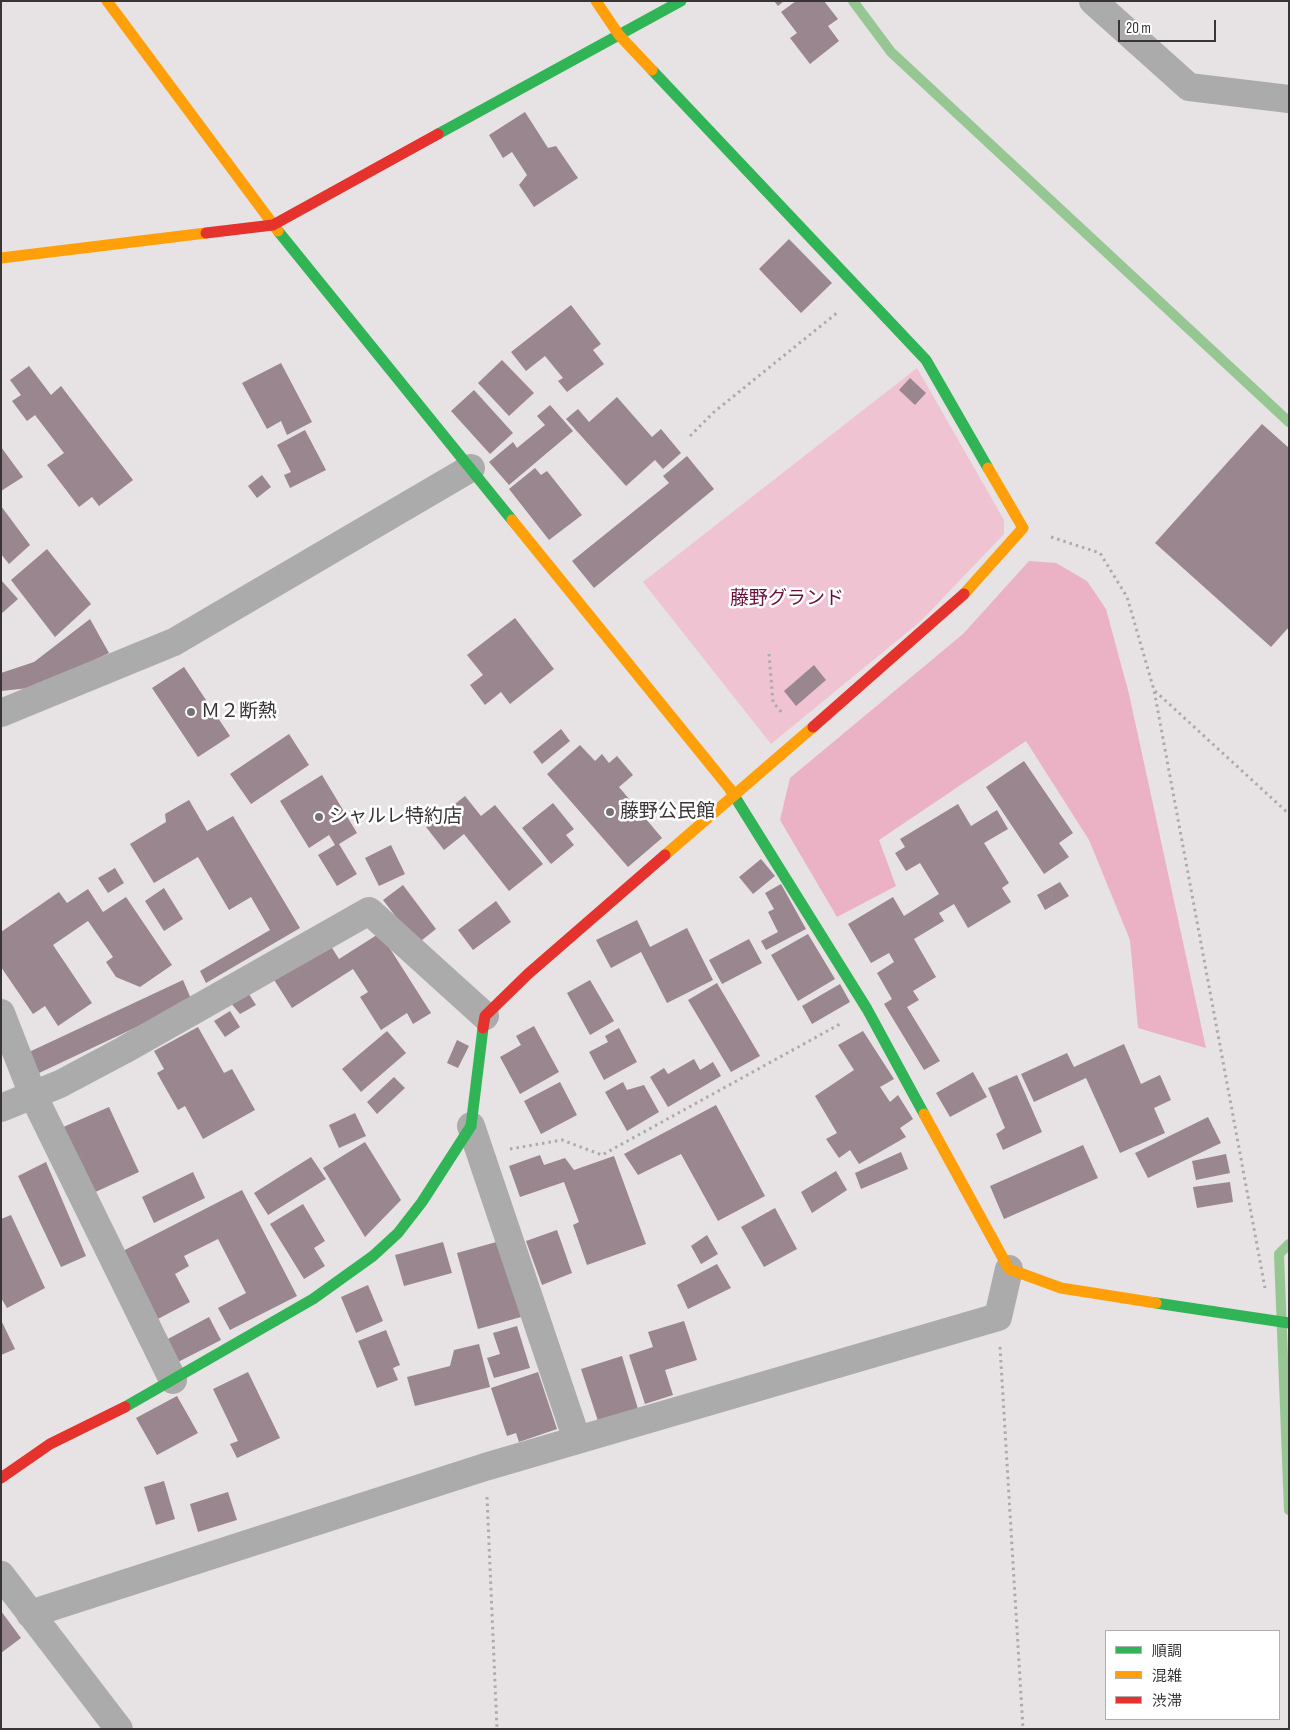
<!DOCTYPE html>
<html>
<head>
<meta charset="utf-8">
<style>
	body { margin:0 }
	#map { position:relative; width:1290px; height:1730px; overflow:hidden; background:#e7e2e3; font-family:"Sofia Sans Condensed","Noto Sans JP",sans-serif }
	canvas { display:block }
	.frame { position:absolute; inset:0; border:2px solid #393436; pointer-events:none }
	.legend { position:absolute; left:1105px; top:1630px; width:175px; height:90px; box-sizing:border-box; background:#fff; border:1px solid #b0aeaf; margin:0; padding:6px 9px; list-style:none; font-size:15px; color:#393436 }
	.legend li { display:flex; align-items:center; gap:10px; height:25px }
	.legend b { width:25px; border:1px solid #b0aeaf }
	.scale { position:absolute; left:1118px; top:20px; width:98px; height:22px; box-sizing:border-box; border:2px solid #393436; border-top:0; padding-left:6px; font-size:15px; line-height:18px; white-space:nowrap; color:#393436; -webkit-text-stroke:4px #fff; paint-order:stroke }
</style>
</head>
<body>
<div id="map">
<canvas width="1290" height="1730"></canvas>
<div class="frame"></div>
<ul class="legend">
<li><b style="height:6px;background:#30b455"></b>順調</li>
<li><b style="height:6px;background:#ff9f0a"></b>混雑</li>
<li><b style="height:6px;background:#e5322d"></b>渋滞</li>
</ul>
<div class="scale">20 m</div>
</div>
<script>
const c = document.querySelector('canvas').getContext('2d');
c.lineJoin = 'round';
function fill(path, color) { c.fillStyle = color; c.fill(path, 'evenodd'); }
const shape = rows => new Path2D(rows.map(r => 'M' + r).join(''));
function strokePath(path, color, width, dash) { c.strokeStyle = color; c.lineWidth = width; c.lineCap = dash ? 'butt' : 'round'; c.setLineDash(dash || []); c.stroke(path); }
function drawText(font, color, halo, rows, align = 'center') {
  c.font = font + ' "Sofia Sans Condensed","Noto Sans JP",sans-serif'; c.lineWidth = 5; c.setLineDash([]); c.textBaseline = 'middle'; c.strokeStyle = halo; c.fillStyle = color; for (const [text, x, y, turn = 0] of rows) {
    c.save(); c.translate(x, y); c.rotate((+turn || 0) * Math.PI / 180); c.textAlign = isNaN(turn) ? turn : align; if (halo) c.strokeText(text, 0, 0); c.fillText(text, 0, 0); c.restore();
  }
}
const green = shape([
	[917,368,1004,520,1004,534,921,621,771,744,643,582]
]);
const forest = shape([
	[1029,561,1056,563,1087,581,1106,609,1129,694,1206,1048,1138,1028,1130,940,1089,840,1026,741,879,840,896,886,837,917,780,820,790,778,963,634]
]);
const stream = shape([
	[853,1,891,52,1289,422],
	[1289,1244,1279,1254,1289,1510]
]);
const building = shape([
	[774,1,784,1,778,6],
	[796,1,824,1,838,19,828,26,839,41,810,64,790,38,797,33,781,12],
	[525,112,548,148,556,146,578,178,534,207,519,185,527,175,512,152,503,158,489,135],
	[789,239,832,283,801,313,759,269],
	[571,305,601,344,593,350,604,364,567,392,558,381,563,378,545,356,526,371,511,352],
	[502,360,534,393,509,416,478,383],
	[281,363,312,422,287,435,281,421,267,429,242,383],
	[29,366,51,395,61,386,133,480,99,506,92,497,79,507,47,465,64,453,35,415,27,421,12,401,21,395,10,380],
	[910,378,926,393,915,405,899,390],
	[474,390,513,433,490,454,451,411],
	[617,397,652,437,661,429,681,453,663,469,655,460,626,486,566,419,578,409,589,422],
	[550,405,573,431,509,485,489,462,513,442,517,448,545,425,537,416],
	[1262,424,1289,448,1289,627,1271,647,1155,543],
	[305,430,326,470,290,488,284,475,291,472,277,445],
	[1,447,23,477,1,491],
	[687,456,714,489,594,588,572,561,669,483,663,476],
	[535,468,541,475,547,471,582,515,549,540,509,489],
	[262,475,271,487,257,498,248,486],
	[1,506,30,545,9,564,1,554],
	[47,549,91,604,55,637,11,580],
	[1,580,18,599,1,614],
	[515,618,554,669,510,704,501,692,485,705,470,685,483,675,467,655],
	[90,619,109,653,39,687,1,691,1,673,34,662],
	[814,665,826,680,796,706,784,691],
	[184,667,230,736,198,757,152,688],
	[561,729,570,741,542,764,533,752],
	[289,734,309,765,251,804,230,774],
	[580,745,595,761,602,754,609,763,617,756,633,775,619,787,662,838,628,867,547,774],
	[1024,761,1073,833,1059,843,1069,857,1044,874,986,787],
	[322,775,357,833,339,844,357,874,337,886,318,855,335,845,329,835,309,848,280,801],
	[465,796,481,816,495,805,543,864,509,891,464,834,444,850,426,827],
	[189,800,207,831,233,816,300,928,206,983,200,971,270,930,251,897,229,910,198,857,154,883,130,844,166,822,165,814],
	[553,803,574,829,566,835,574,845,551,864,522,828],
	[958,804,971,826,997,810,1008,829,984,843,1009,883,1002,888,1011,902,968,928,954,904,939,913,944,921,914,939,936,977,913,991,919,1000,907,1007,940,1061,924,1070,884,1004,892,999,877,973,894,962,889,953,871,963,848,924,893,897,904,916,939,894,920,863,906,871,895,853,905,847,900,839],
	[391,845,405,874,379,886,365,858],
	[761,859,775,876,753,894,739,877],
	[115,868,124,883,108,893,98,878],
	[1060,882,1069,896,1045,910,1037,895],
	[781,884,806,929,766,950,761,941,778,932,768,912,774,909,765,893],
	[403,885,436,929,417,944,383,900],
	[164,888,183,919,164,931,145,901],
	[88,889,103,912,126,897,172,965,140,987,116,977,106,962,113,957,88,921,53,945,92,1003,58,1026,45,1006,33,1014,1,967,1,932,59,892,67,903],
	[496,901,511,922,473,950,458,930],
	[637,920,650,947,687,928,713,980,667,1003,641,952,611,968,596,940],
	[380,933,431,1013,413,1024,407,1013,381,1030,360,997,368,992,353,969,292,1008,271,975,327,940,339,959],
	[808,934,835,979,798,1001,771,955],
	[749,939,762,963,722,984,709,960],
	[183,980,192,1001,39,1073,29,1052],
	[590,980,614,1021,590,1035,567,993],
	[717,983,760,1056,731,1072,688,1000],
	[840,984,850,1002,812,1024,802,1006],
	[247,991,256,1005,240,1014,230,1002],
	[230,1011,240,1027,225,1037,214,1021],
	[534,1026,559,1072,520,1094,500,1057,521,1045,516,1036],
	[198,1027,224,1073,232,1069,255,1110,203,1139,185,1106,178,1110,157,1073,164,1069,154,1051],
	[619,1028,637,1062,604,1080,589,1052,608,1042,605,1036],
	[387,1031,406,1053,361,1092,342,1069],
	[863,1031,894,1079,880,1087,890,1102,898,1095,913,1119,900,1128,906,1137,859,1164,850,1150,839,1158,826,1139,837,1133,815,1096,854,1070,838,1045],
	[457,1040,469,1046,458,1068,447,1063],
	[1124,1044,1141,1084,1160,1075,1171,1100,1154,1108,1165,1133,1120,1153,1086,1078,1034,1102,1021,1074,1067,1053,1074,1067],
	[694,1059,700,1070,713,1062,721,1076,668,1107,650,1077,664,1068,668,1074],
	[973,1072,987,1097,950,1117,936,1093],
	[1017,1075,1042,1132,1003,1150,996,1134,1005,1128,988,1088],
	[394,1077,405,1088,377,1114,367,1102],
	[560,1082,577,1115,541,1134,524,1101],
	[623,1082,627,1090,644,1085,659,1112,627,1131,605,1092],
	[716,1105,765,1196,718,1221,681,1154,638,1175,624,1154],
	[109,1107,139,1172,91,1194,61,1128],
	[355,1113,366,1136,339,1148,329,1125],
	[1208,1117,1221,1143,1148,1178,1135,1153],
	[365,1142,401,1200,365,1237,323,1168],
	[1083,1145,1098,1178,1004,1219,990,1186],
	[901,1152,908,1169,861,1189,855,1173],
	[1226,1154,1230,1173,1196,1180,1192,1161],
	[540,1155,544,1165,565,1158,574,1170,614,1156,646,1244,587,1265,573,1225,579,1222,564,1182,520,1197,509,1166],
	[311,1157,326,1179,268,1215,254,1193],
	[46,1162,86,1256,61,1267,18,1176],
	[836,1171,847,1190,812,1213,801,1192],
	[193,1172,205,1198,154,1223,142,1197],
	[1230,1182,1233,1202,1197,1208,1193,1187],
	[242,1190,297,1296,230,1330,218,1308,246,1293,218,1239,184,1256,189,1266,175,1274,190,1302,154,1321,119,1253],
	[303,1204,325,1241,314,1248,325,1266,304,1279,270,1224],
	[775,1208,797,1249,764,1267,741,1227],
	[11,1215,45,1288,7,1308,1,1298,1,1219],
	[557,1230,572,1273,542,1285,526,1241],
	[707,1235,718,1254,701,1264,691,1246],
	[500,1241,521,1317,478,1329,457,1253],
	[443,1242,452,1273,404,1286,395,1255],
	[717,1264,731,1288,688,1309,677,1285],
	[368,1285,383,1321,356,1333,341,1297],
	[209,1317,221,1340,178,1362,166,1340],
	[1,1320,15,1349,1,1355],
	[684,1321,697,1360,665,1370,673,1395,645,1404,629,1355,653,1347,648,1332],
	[517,1326,530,1368,494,1378,487,1358,500,1354,493,1333],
	[386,1330,400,1365,393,1368,398,1380,377,1388,358,1341],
	[479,1344,490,1387,415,1406,407,1377,450,1366,454,1350],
	[622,1356,638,1409,598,1421,581,1369],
	[248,1372,280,1438,237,1458,230,1444,238,1441,213,1389],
	[538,1372,557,1429,519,1442,516,1433,507,1436,491,1388],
	[177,1396,198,1433,157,1455,136,1418],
	[164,1481,175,1519,156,1525,144,1487],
	[228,1492,237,1520,198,1532,190,1504],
	[1,1611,21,1638,1,1653]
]);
const path = shape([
	[690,436,714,412,838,312],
	[1051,537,1100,553,1127,597,1154,690,1265,1288],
	[769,654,773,702,783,714],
	[1155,691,1289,814],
	[510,1149,562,1140,602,1155,840,1024],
	[1000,1347,1023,1729],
	[487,1497,497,1729]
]);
const street = shape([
	[1093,1,1189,87,1289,99],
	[1,713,174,642,471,468],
	[1,1013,33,1095,173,1380],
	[1,1108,60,1084,124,1050,369,911,485,1016],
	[471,1126,577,1440],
	[1,1575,119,1729],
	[30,1614,485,1467,998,1317,1009,1269]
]);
const fast = shape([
	[652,70,926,360,988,468],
	[438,134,681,1],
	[278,231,512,520],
	[730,789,867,1009,924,1114],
	[1156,1303,1289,1323],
	[125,1407,313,1299,373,1256,398,1233,422,1202,471,1126,483,1028]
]);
const slow = shape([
	[107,1,278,231],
	[596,1,619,35,652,70],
	[1,258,206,233],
	[512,520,730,789],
	[964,594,1023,528,988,468],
	[665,855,813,727],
	[924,1114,1009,1269,1061,1288,1156,1303]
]);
const jam = shape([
	[206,233,273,225,438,134],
	[813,727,964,594],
	[483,1028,485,1016,528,974,665,855],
	[1,1478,50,1444,125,1407]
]);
const markers = [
	[191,712,5,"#767173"],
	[610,812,5,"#767173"],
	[319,817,5,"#767173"]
];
const parkNames = [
	["藤野グランド",787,599]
];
const poiNames = [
	["Ｍ２断熱",201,712],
	["藤野公民館",620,812],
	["シャルレ特約店",329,817]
];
fill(green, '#f0c3d2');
fill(forest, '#ebb2c6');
strokePath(stream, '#96c793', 10);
fill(building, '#9a868e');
strokePath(path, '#acabab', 3, [2.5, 4]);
strokePath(street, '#acabab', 28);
strokePath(fast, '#30b455', 11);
strokePath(slow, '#ff9f0a', 11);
strokePath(jam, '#e5322d', 11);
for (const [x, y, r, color] of markers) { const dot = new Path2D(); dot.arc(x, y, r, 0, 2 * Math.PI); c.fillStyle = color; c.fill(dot); strokePath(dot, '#fff', 2); }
drawText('19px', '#680f3a', '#fff', parkNames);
drawText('19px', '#393436', '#fff', poiNames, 'left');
</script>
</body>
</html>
